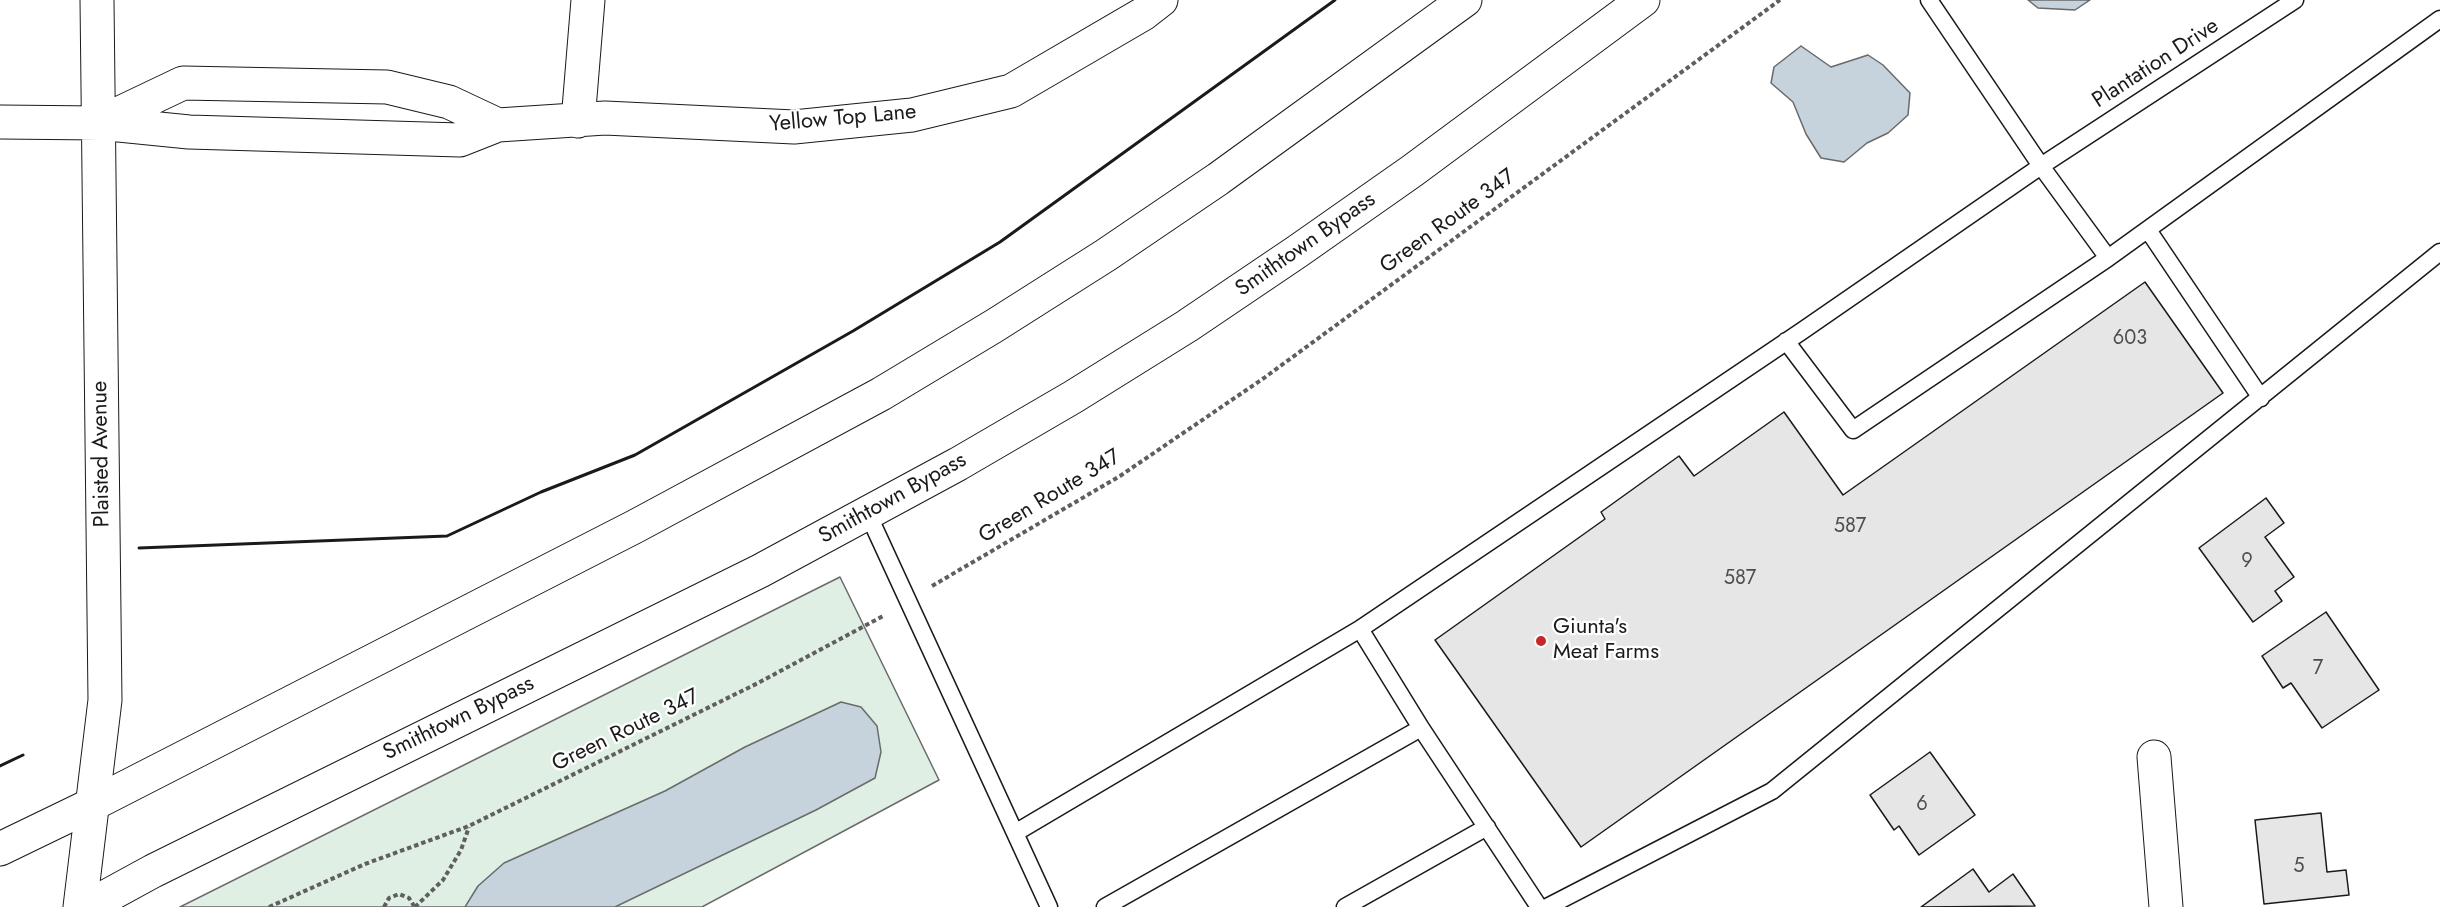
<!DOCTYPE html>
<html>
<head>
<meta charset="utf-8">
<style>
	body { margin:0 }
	canvas { display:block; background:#fff }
</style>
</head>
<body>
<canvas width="2440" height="907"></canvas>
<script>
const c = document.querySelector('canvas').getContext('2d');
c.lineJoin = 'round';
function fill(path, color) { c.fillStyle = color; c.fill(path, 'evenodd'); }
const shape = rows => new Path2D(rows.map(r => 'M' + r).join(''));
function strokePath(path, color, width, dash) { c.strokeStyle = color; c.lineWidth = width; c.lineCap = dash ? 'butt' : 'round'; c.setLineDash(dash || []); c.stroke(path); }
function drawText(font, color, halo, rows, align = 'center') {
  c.font = font + ' Jost,sans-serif'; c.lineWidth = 4.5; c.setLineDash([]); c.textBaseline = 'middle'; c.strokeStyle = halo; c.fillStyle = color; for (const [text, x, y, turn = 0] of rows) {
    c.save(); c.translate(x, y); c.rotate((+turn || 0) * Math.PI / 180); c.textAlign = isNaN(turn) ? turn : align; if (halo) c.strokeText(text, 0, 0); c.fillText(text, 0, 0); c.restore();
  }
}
const green = shape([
	[840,577,939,780,702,907,180,907,840,577]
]);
const water = shape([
	[2028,0,2090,0,2075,10,2038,8,2028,0],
	[1801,46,1831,67,1868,55,1883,65,1910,93,1908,115,1888,133,1867,143,1844,162,1821,158,1806,134,1793,102,1771,83,1774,67,1801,46],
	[841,702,861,707,877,726,881,752,875,778,816,810,615,907,465,907,478,886,504,863,665,791,745,747,841,702]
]);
const building = shape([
	[2145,282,2223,393,1581,847,1435,640,1605,519,1601,512,1679,456,1694,476,1784,412,1843,495,2145,282],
	[2266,498,2284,523,2265,537,2294,577,2275,591,2282,601,2253,622,2199,548,2266,498],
	[2326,612,2379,690,2322,728,2291,683,2283,688,2262,656,2326,612],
	[1930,752,1975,815,1919,855,1899,826,1894,830,1870,795,1930,752],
	[2321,813,2327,872,2346,870,2349,895,2264,904,2255,820,2321,813],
	[1973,869,1989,892,2013,874,2035,906,1921,907,1973,869]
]);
const path = shape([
	[932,586,1120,476,1264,378,1780,0],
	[269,907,365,864,469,826,758,683,885,615],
	[384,907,389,898,399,894,409,898,414,906],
	[415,907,443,880,461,850,469,827]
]);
const service = shape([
	[1929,0,2041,166,2108,258],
	[2148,230,2261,398],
	[1786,341,1853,430,2108,258,2440,19],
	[868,514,1015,833,1360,629,1802,331,2041,166,2295,0],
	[1360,629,1421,728,1539,907],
	[1015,833,1049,907],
	[1105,907,1421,728],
	[1345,907,1487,827],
	[1547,907,1772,791,2440,252]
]);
const minor = shape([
	[578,121,588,0],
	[0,122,99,123,189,132,460,140,498,125,605,118,794,127,912,115,1011,91,1143,14,1161,0],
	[99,123,183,83,387,87,449,102,498,125],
	[2154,757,2166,907],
	[80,907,105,700,97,0]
]);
const trunk = shape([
	[0,849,93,804,636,526,881,394,994,326,1106,255,1218,179,1465,0],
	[87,907,153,871,760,571,958,464,1073,397,1187,326,1298,251,1412,171,1643,0]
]);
const wall = shape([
	[139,548,447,536,541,492,635,455,853,331,1000,242,1335,0],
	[0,766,23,755]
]);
const markers = [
	[1541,641,6,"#c62828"]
];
const numberNames = [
	["603",2130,339],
	["587",1850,527],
	["9",2247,562],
	["587",1740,579],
	["7",2318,669],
	["6",1922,805],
	["5",2299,867]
];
const streetNames = [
	["Plantation Drive",2156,64,-33],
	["Yellow Top Lane",843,119,-5],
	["Green Route 347",1448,222,-36],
	["Smithtown Bypass",1306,245,-35],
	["Plaisted Avenue",102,454,-91],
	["Green Route 347",1050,497,-31],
	["Smithtown Bypass",893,499,-29],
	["Smithtown Bypass",459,719,-26],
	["Green Route 347",626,731,-26]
];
const poiNames = [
	["Giunta's",1553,628],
	["Meat Farms",1553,653]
];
fill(green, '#e0efe3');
strokePath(green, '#6a6a6a', 1.5);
fill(water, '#c6d2dc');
strokePath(water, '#6a6a6a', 1.5);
fill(building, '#e6e6e6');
strokePath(building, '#1a1a1a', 1.5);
strokePath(service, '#1a1a1a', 19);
strokePath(minor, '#1a1a1a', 35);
strokePath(trunk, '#1a1a1a', 35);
strokePath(path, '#5f5f5f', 4, [4.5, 3]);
strokePath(service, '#fff', 16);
strokePath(minor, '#fff', 33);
strokePath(trunk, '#fff', 33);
strokePath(wall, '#1a1a1a', 3);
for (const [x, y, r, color] of markers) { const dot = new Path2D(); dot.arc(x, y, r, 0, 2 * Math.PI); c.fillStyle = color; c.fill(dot); strokePath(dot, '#fff', 2); }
drawText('20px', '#4d4d4d', null, numberNames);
drawText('22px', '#1a1a1a', '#fff', streetNames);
drawText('22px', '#1a1a1a', '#fff', poiNames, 'left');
</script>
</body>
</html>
